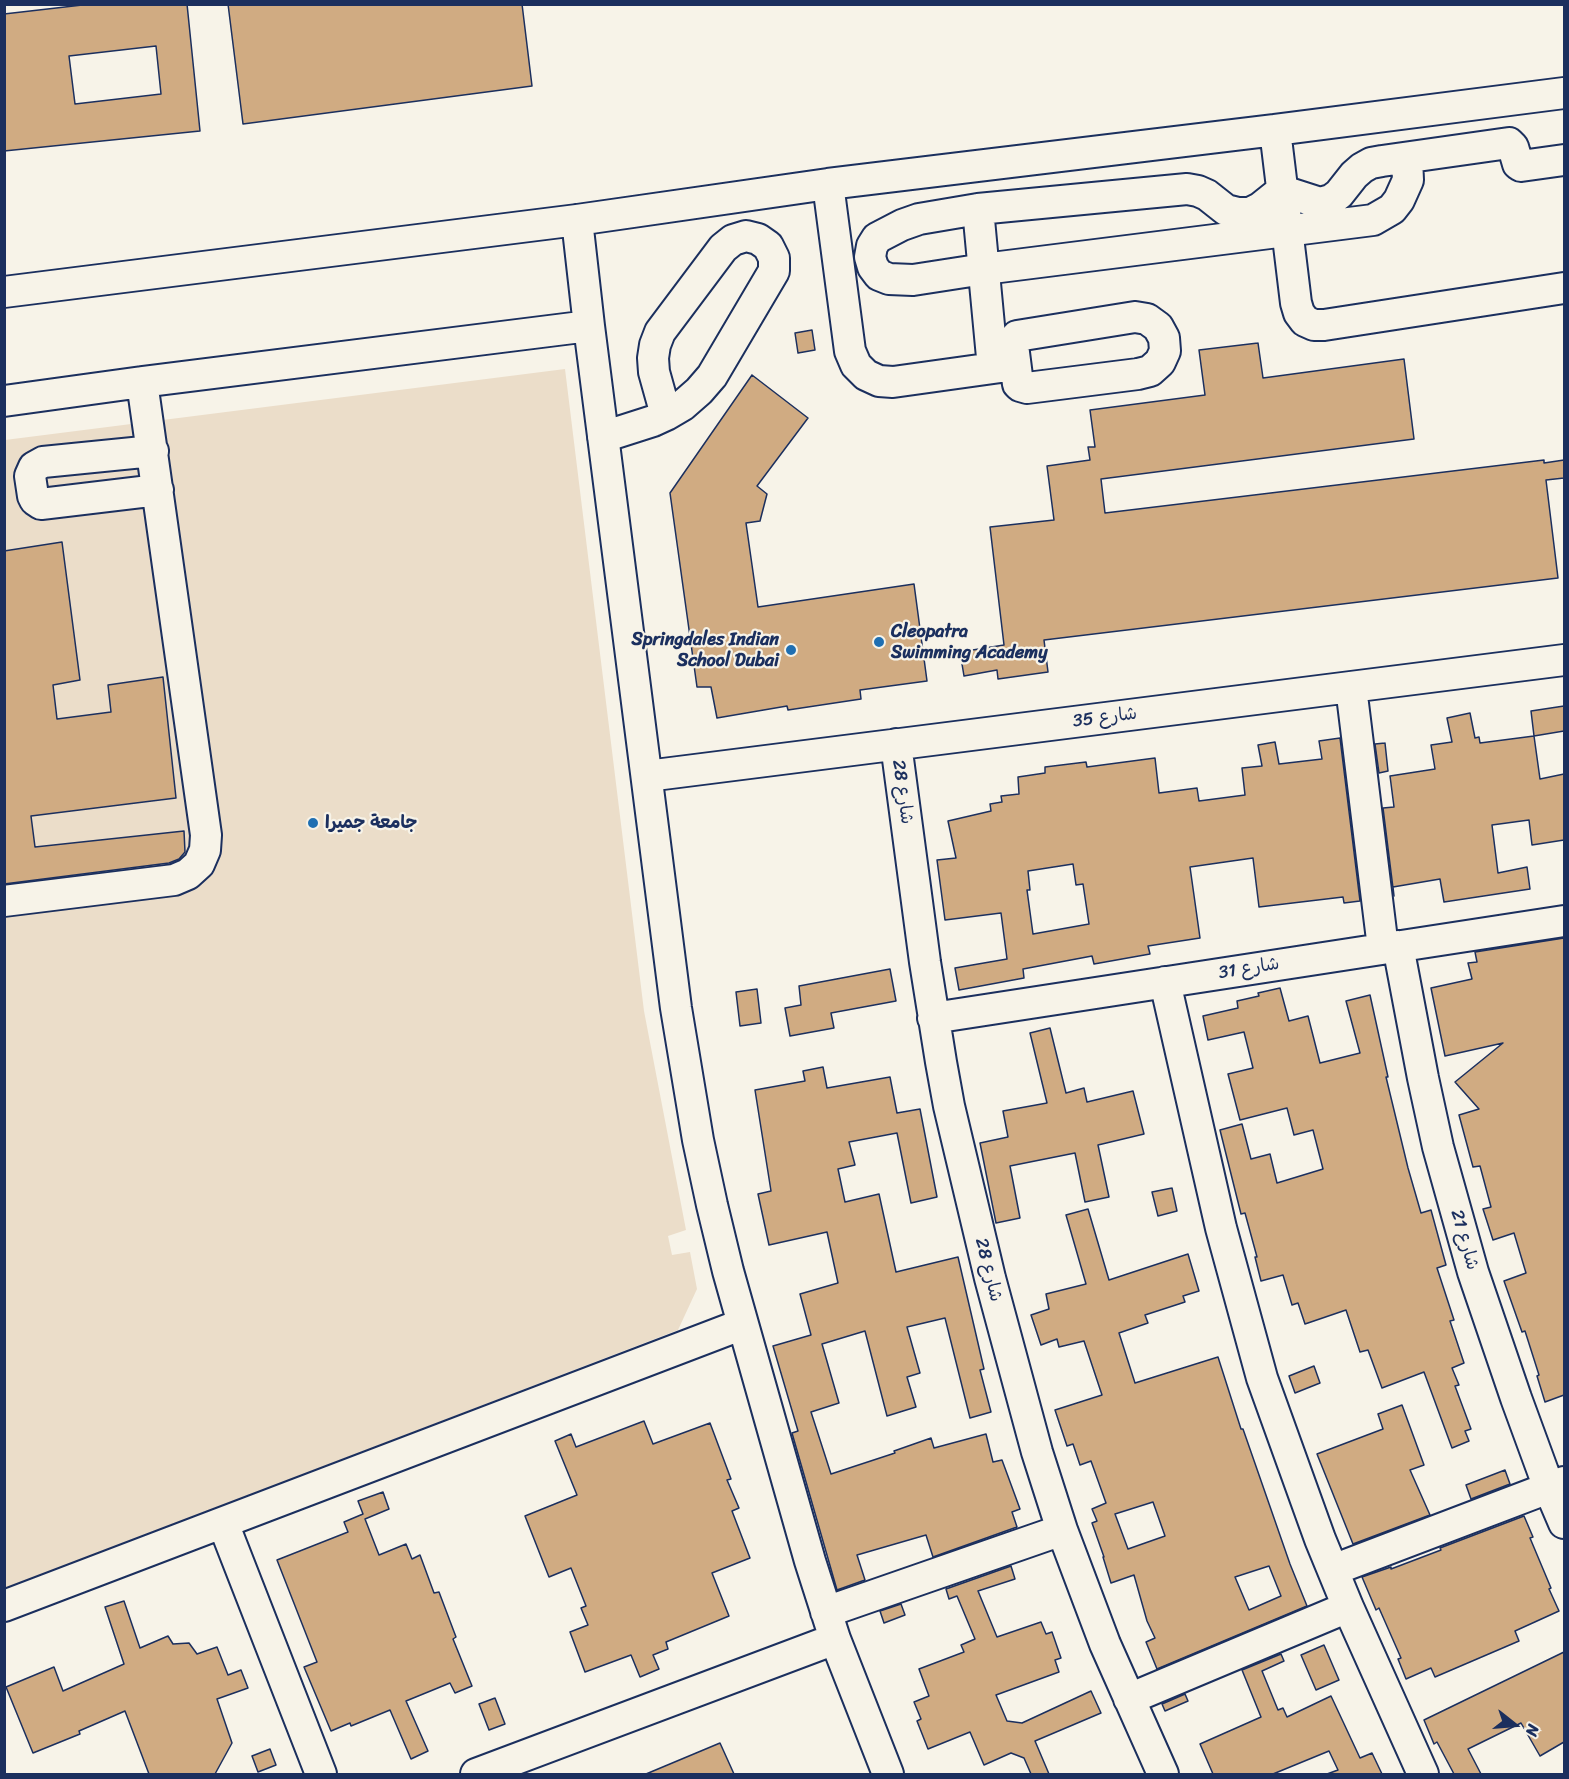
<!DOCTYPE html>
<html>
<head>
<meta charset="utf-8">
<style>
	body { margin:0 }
	#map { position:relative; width:1569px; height:1779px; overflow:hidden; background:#f7f3e8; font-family:Sriracha,sans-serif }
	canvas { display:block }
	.frame { position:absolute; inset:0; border:6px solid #1b2f5e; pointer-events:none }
	.north { position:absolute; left:1485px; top:1695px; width:60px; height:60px; -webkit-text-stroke:4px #f7f3e8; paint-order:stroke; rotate:107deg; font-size:16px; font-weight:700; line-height:24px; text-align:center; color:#1b2f5e }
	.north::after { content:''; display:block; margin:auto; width:21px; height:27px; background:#1b2f5e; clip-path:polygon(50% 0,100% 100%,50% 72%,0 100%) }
</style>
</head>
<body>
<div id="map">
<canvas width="1569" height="1779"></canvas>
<div class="frame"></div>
<div class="north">N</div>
</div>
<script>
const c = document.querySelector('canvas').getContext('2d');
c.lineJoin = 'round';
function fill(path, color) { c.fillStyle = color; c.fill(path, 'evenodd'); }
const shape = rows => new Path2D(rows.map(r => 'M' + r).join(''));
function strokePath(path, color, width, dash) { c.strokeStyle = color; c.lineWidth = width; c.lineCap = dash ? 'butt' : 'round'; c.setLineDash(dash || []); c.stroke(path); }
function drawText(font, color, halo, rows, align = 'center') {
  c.font = font + ' Sriracha,"Playpen Sans Arabic",sans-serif'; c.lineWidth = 4.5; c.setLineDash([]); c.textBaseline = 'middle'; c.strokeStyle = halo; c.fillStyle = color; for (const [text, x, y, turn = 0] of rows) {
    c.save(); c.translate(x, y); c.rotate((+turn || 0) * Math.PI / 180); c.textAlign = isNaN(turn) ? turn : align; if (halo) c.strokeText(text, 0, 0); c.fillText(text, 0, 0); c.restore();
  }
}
const built = shape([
	[565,369,644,1011,686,1230,668,1236,672,1255,690,1252,697,1289,678,1330,5,1589,5,440]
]);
const building = shape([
	[91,4,187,4,200,131,4,151,4,14,91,4],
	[156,46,161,94,75,104,69,56,156,46],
	[228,4,522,4,532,86,243,124,228,4],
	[812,330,815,350,798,353,795,333,812,330],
	[1258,343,1263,378,1404,359,1414,439,1101,479,1105,513,1544,460,1544,463,1564,460,1564,478,1546,480,1558,578,1044,640,1048,672,998,679,997,670,964,676,960,652,1004,645,990,527,1054,520,1047,466,1090,460,1088,447,1095,447,1090,410,1205,395,1199,350,1258,343],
	[752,375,808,418,757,486,767,494,760,521,746,523,758,607,914,584,927,681,860,690,861,699,788,710,787,706,717,718,711,687,697,687,670,493,752,375],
	[62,542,80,680,53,685,57,719,111,712,108,685,163,677,176,798,31,816,35,847,184,831,185,852,179,859,169,863,4,884,4,551,62,542],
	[1564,706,1564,731,1534,736,1531,711,1564,706],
	[1470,713,1475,738,1479,737,1480,743,1534,736,1540,779,1564,774,1564,840,1532,845,1529,820,1492,825,1498,873,1527,867,1530,889,1444,902,1440,879,1393,887,1394,896,1383,808,1394,807,1390,776,1435,769,1431,745,1452,742,1447,718,1470,713],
	[1340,738,1360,901,1344,903,1343,897,1259,907,1253,858,1190,867,1200,938,1148,946,1150,954,1094,964,1092,956,1023,969,1024,978,959,990,955,968,1007,959,1001,913,945,920,937,860,956,858,948,821,991,811,990,804,1002,802,1001,796,1019,794,1018,777,1045,773,1045,767,1086,762,1087,767,1155,758,1159,793,1197,788,1199,801,1245,795,1242,768,1262,766,1258,745,1275,742,1279,764,1322,759,1319,741,1340,738],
	[1073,864,1076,885,1083,884,1089,924,1033,934,1027,890,1030,890,1028,871,1073,864],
	[1385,743,1388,771,1379,773,1375,744,1385,743],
	[1564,938,1564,1395,1545,1402,1537,1376,1539,1375,1525,1331,1522,1332,1504,1281,1526,1273,1514,1233,1493,1240,1483,1209,1491,1207,1480,1166,1473,1167,1459,1115,1479,1109,1455,1082,1503,1043,1445,1056,1431,988,1472,979,1468,963,1477,962,1475,952,1564,938],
	[890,969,896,1001,831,1013,834,1028,790,1036,785,1008,801,1005,799,986,890,969],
	[1280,988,1289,1021,1308,1016,1320,1063,1360,1053,1346,1001,1370,995,1388,1077,1386,1077,1408,1168,1421,1213,1431,1210,1446,1265,1437,1268,1454,1320,1450,1321,1464,1363,1452,1368,1459,1385,1455,1386,1471,1429,1465,1431,1469,1441,1452,1448,1424,1372,1382,1388,1368,1350,1360,1352,1346,1310,1305,1324,1298,1303,1292,1305,1283,1275,1261,1281,1255,1257,1257,1257,1245,1213,1241,1214,1220,1130,1242,1124,1251,1159,1270,1154,1277,1183,1323,1169,1313,1130,1294,1135,1287,1108,1240,1120,1228,1074,1253,1068,1244,1032,1208,1040,1203,1016,1238,1008,1237,1001,1259,996,1258,993,1280,988],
	[757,989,761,1023,740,1026,736,992,757,989],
	[1050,1028,1066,1093,1084,1088,1087,1102,1133,1091,1144,1134,1098,1145,1109,1197,1085,1202,1075,1153,1010,1166,1020,1218,996,1223,980,1143,1008,1137,1003,1111,1047,1103,1030,1033,1050,1028],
	[823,1067,827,1088,890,1077,897,1113,920,1109,937,1197,911,1203,897,1133,849,1142,855,1165,838,1169,845,1202,879,1194,896,1272,958,1257,984,1369,980,1370,991,1412,970,1418,945,1318,907,1327,920,1373,907,1377,916,1407,887,1416,865,1331,822,1344,839,1403,811,1412,831,1474,895,1453,894,1451,931,1438,934,1448,986,1434,993,1462,1002,1460,1020,1509,1012,1512,1017,1527,933,1557,926,1535,857,1555,865,1580,837,1590,792,1433,798,1431,773,1346,811,1335,800,1294,838,1283,827,1232,769,1245,758,1194,771,1191,755,1090,805,1081,803,1071,823,1067],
	[1172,1188,1177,1211,1158,1216,1152,1192,1172,1188],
	[1088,1209,1109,1280,1188,1254,1199,1291,1183,1296,1185,1302,1145,1315,1148,1323,1119,1333,1135,1383,1218,1357,1241,1429,1243,1429,1290,1564,1307,1606,1157,1669,1146,1642,1155,1638,1147,1621,1134,1575,1111,1583,1103,1557,1104,1557,1092,1523,1097,1521,1092,1509,1106,1503,1091,1461,1080,1465,1073,1444,1067,1446,1055,1410,1102,1395,1084,1341,1059,1347,1057,1339,1041,1345,1031,1315,1049,1309,1046,1294,1086,1284,1066,1215,1088,1209],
	[1153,1502,1165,1536,1128,1549,1115,1514,1153,1502],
	[1269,1566,1281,1596,1249,1610,1235,1577,1269,1566],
	[1314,1366,1320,1383,1295,1393,1289,1376,1314,1366],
	[1402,1405,1424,1465,1410,1470,1430,1515,1353,1544,1317,1454,1383,1429,1378,1414,1402,1405],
	[644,1421,653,1444,710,1423,731,1479,727,1480,739,1508,732,1511,750,1558,712,1573,729,1616,666,1642,668,1649,653,1655,659,1669,640,1677,631,1655,585,1672,570,1632,588,1625,581,1608,586,1606,571,1568,549,1577,525,1516,577,1495,555,1441,571,1434,576,1447,644,1421],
	[1505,1470,1510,1484,1471,1499,1466,1485,1505,1470],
	[383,1492,389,1509,365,1519,379,1555,406,1544,412,1559,420,1555,434,1593,439,1592,456,1637,453,1639,472,1686,455,1693,450,1683,406,1701,428,1751,411,1759,390,1710,351,1726,350,1723,331,1731,304,1667,317,1662,277,1560,348,1532,344,1522,363,1514,358,1501,383,1492],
	[1524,1516,1533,1537,1530,1538,1551,1588,1549,1589,1559,1611,1515,1631,1519,1641,1435,1677,1431,1668,1406,1679,1398,1659,1401,1658,1379,1608,1376,1610,1362,1577,1391,1567,1391,1569,1441,1550,1440,1548,1524,1516],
	[1011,1566,1015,1579,978,1591,997,1637,1041,1622,1046,1634,1052,1632,1061,1658,1055,1660,1059,1672,996,1695,1007,1721,1022,1723,1091,1691,1101,1713,1035,1741,1049,1774,1031,1774,1024,1758,1011,1753,984,1765,970,1732,928,1749,917,1721,921,1719,914,1702,929,1696,919,1669,964,1652,961,1645,975,1639,957,1596,949,1599,946,1589,1011,1566],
	[124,1601,140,1648,168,1636,173,1644,189,1643,197,1654,217,1647,228,1675,241,1670,248,1688,217,1699,232,1743,215,1774,149,1774,125,1711,79,1731,80,1734,33,1753,6,1687,54,1667,63,1691,124,1664,105,1607,124,1601],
	[901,1604,905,1615,884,1623,880,1611,901,1604],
	[1324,1645,1339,1680,1316,1690,1301,1655,1324,1645],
	[1564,1652,1564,1742,1540,1756,1521,1723,1468,1749,1481,1774,1454,1774,1437,1742,1434,1744,1424,1720,1564,1652],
	[1281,1654,1284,1661,1262,1671,1278,1710,1283,1708,1287,1717,1331,1696,1360,1758,1372,1753,1382,1774,1327,1774,1338,1770,1329,1751,1273,1774,1213,1774,1200,1744,1261,1717,1242,1670,1281,1654],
	[1185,1694,1188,1701,1165,1711,1162,1704,1185,1694],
	[495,1698,505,1724,489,1730,479,1704,495,1698],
	[720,1743,734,1774,646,1774,720,1743],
	[270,1749,276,1765,258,1772,252,1756,270,1749]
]);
const minor = shape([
	[1275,130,1296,303,1299,313,1305,321,1314,325,1324,325,1564,288],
	[1407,158,1408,180,1399,200,1392,209,1373,220,984,269,913,280,889,279,879,275,873,267,870,257,872,246,877,238,902,225,919,219,978,209,1187,189,1198,191,1207,195,1226,210,1238,213,1250,213,1260,208,1275,196,1282,194,1292,194,1320,203,1331,200,1339,194,1354,175,1362,168,1371,163,1382,161,1509,143,1513,147,1518,164,1521,166,1564,160],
	[828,184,850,351,856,365,866,375,879,381,893,382,1015,365],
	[978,209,993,368],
	[577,220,589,326,676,1008,698,1140,712,1205,728,1271,810,1561,835,1639,888,1774],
	[4,292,577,220,828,184,1275,130,1564,93],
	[1135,317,1147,319,1158,327,1164,338,1165,351,1160,362,1150,371,1138,374,1027,388,1020,386,1018,384,1013,345,1017,336,1135,317],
	[4,401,142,382,589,326],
	[603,437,653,421,666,415,683,405,699,391,712,376,774,271,774,258,768,246,758,239,746,236,733,240,723,248,660,332,655,345,653,358,654,372,666,415],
	[153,451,43,462,34,467,30,476,33,496,35,500,41,504,158,490],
	[1351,687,1383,948],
	[896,744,925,962,941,1062,949,1106,990,1278,1037,1452,1062,1530,1105,1644,1163,1774],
	[647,776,1564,660],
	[4,901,174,880,188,874,199,864,205,850,206,835,142,382],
	[1398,946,1423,1078,1438,1147,1473,1272,1516,1398,1549,1488,1564,1523],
	[1165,982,1221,1228,1262,1378,1320,1539,1348,1607,1423,1774],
	[933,1018,1564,921],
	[223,1523,321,1774],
	[1333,1570,1564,1482],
	[4,1606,743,1324],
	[826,1612,1062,1530],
	[1129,1699,1348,1607],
	[476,1774,835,1639]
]);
const markers = [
	[879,642,6,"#1f6fb2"],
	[791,650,6,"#1f6fb2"],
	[313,823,6,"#1f6fb2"]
];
const poiNames = [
	["Cleopatra",891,632],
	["Swimming Academy",891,653],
	["Springdales Indian",779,640,"right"],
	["School Dubai",779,661,"right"],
	["جامعة جميرا",325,823]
];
const streetNames = [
	["شارع 35",1105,718,-7],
	["شارع 28",902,792,82],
	["شارع 31",1249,969,-9],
	["شارع 21",1464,1240,74],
	["شارع 28",988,1270,76]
];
fill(built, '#ebddc9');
fill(building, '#d0ab82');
strokePath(building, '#1b2f5e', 1.5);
strokePath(minor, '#1b2f5e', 34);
strokePath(minor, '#f7f3e8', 30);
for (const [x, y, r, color] of markers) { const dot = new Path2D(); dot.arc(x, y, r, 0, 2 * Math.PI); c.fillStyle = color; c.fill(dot); strokePath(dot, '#f7f3e8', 2); }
drawText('bold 18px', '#1b2f5e', '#f7f3e8', poiNames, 'left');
drawText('18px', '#1b2f5e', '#f7f3e8', streetNames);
</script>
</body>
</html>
